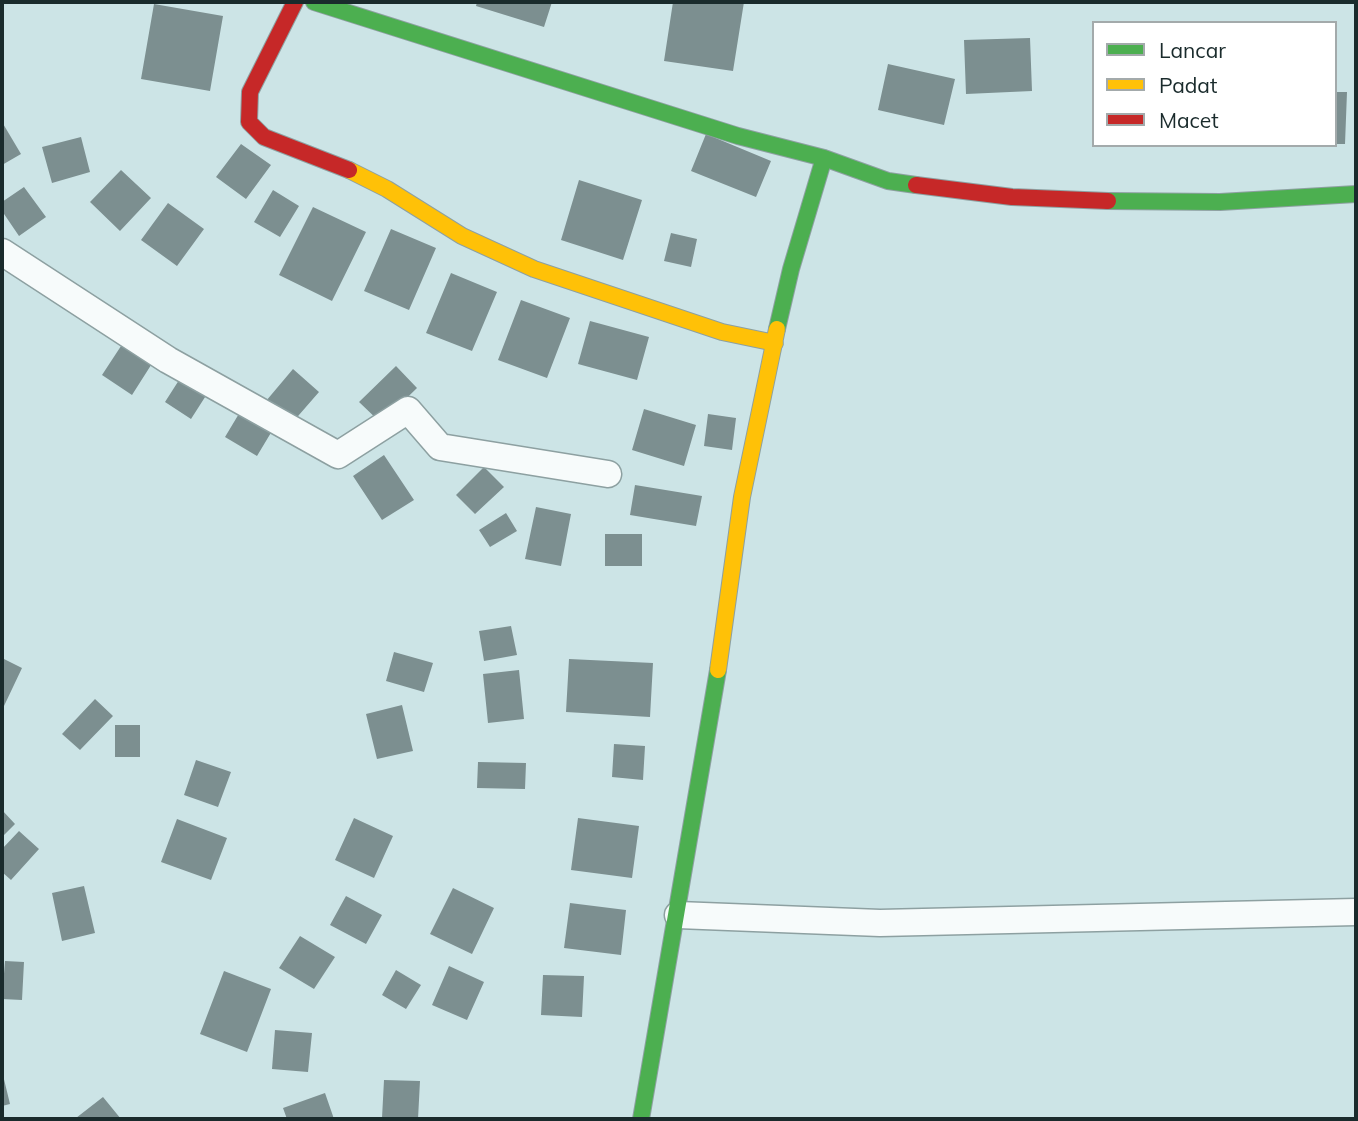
<!DOCTYPE html>
<html>
<head>
<meta charset="utf-8">
<style>
	body { margin:0 }
	#map { position:relative; width:1358px; height:1121px; overflow:hidden; background:#cce4e6; font-family:Mulish,sans-serif }
	canvas { display:block }
	.frame { position:absolute; inset:0; border:4px solid #1a2b2c; pointer-events:none }
	.legend { position:absolute; left:1092px; top:21px; width:245px; height:126px; box-sizing:border-box; background:#fff; border:2px solid #a3aaab; margin:0; padding:9px 12px; list-style:none; font-size:21px; color:#1a2b2c }
	.legend li { display:flex; align-items:center; gap:14px; height:35px }
	.legend b { width:35px; border:2px solid #a3aaab }
</style>
</head>
<body>
<div id="map">
<canvas width="1358" height="1121"></canvas>
<div class="frame"></div>
<ul class="legend">
<li><b style="height:9px;background:#4caf50"></b>Lancar</li>
<li><b style="height:9px;background:#ffc107"></b>Padat</li>
<li><b style="height:9px;background:#c62828"></b>Macet</li>
</ul>
</div>
<script>
const c = document.querySelector('canvas').getContext('2d');
c.lineJoin = 'round';
function fill(path, color) { c.fillStyle = color; c.fill(path, 'evenodd'); }
const shape = rows => new Path2D(rows.map(r => 'M' + r).join(''));
function strokePath(path, color, width, dash) { c.strokeStyle = color; c.lineWidth = width; c.lineCap = dash ? 'butt' : 'round'; c.setLineDash(dash || []); c.stroke(path); }
const building = shape([
	[477,2,552,2,544,27,476,6],
	[673,2,744,2,733,71,664,61],
	[154,4,223,16,210,91,141,79],
	[1030,38,1032,91,966,94,964,40],
	[888,64,955,79,944,125,878,110],
	[1335,92,1347,92,1345,144,1335,144],
	[2,122,21,154,2,165],
	[706,134,771,161,756,197,691,171],
	[81,137,90,172,52,183,42,147],
	[241,144,271,165,246,199,216,177],
	[121,170,151,198,120,231,90,202],
	[579,180,642,200,623,260,561,240],
	[24,187,46,217,19,236,2,211,2,202],
	[273,190,299,206,280,237,254,222],
	[168,203,204,229,177,266,141,240],
	[313,207,366,232,332,301,279,275],
	[391,229,436,248,409,310,364,291],
	[671,233,697,239,691,267,664,261],
	[451,273,497,292,472,351,426,333],
	[521,300,570,318,547,378,498,360],
	[590,321,649,337,637,380,578,364],
	[123,343,153,362,132,395,102,375],
	[396,366,417,388,381,423,359,402],
	[293,369,319,392,292,423,266,401],
	[181,377,207,394,191,419,165,402],
	[243,407,275,426,257,456,225,437],
	[644,409,696,425,684,466,632,450],
	[708,414,736,418,732,450,704,446],
	[384,455,414,500,382,520,353,476],
	[484,467,504,487,475,514,456,495],
	[635,485,702,496,696,526,630,515],
	[536,507,571,514,561,566,525,559],
	[506,513,517,531,490,547,479,530],
	[605,534,642,534,642,566,605,566],
	[511,626,517,655,484,661,479,631],
	[394,652,433,663,424,692,386,681],
	[2,658,22,668,4,706,2,705],
	[569,659,653,663,650,717,566,712],
	[519,670,524,719,488,723,483,674],
	[95,699,113,716,80,750,62,734],
	[402,705,413,751,377,759,366,714],
	[115,725,140,725,140,757,115,757],
	[614,744,645,746,643,780,612,777],
	[196,760,231,772,218,807,184,795],
	[478,762,526,763,525,789,477,788],
	[2,810,15,824,2,837],
	[354,818,393,836,374,878,335,860],
	[578,818,639,826,632,878,571,870],
	[177,819,227,838,211,880,161,862],
	[19,831,39,849,11,880,2,872,2,849],
	[84,886,95,933,62,941,52,893],
	[453,888,494,908,472,954,430,934],
	[346,896,382,915,366,944,330,925],
	[570,903,626,910,621,955,564,948],
	[300,936,335,957,314,989,279,968],
	[5,961,24,962,22,1000,2,999],
	[449,966,484,982,467,1020,432,1005],
	[396,970,421,985,406,1009,382,995],
	[224,971,271,989,247,1052,200,1034],
	[543,975,584,976,582,1017,541,1015],
	[275,1030,312,1033,308,1072,272,1069],
	[2,1071,10,1104,2,1106],
	[384,1080,420,1081,418,1119,382,1118],
	[325,1093,334,1119,287,1119,283,1108],
	[103,1097,121,1119,77,1119,76,1118]
]);
const street = shape([
	[2,252,168,360,338,455,408,410,440,447,608,474],
	[678,915,880,923,1356,912]
]);
const fast = shape([
	[314,2,738,136,824,158,888,181,916,185],
	[1108,201,1220,202,1356,194],
	[777,329,791,269,824,158],
	[641,1119,718,670]
]);
const slow = shape([
	[349,170,387,189,462,236,534,269,722,332,775,343],
	[718,670,742,497,777,329]
]);
const jam = shape([
	[295,2,250,92,249,122,264,137,349,170],
	[916,185,1012,197,1108,201]
]);
fill(building, '#7c8f90');
strokePath(street, '#8da0a1', 29);
strokePath(fast, '#8da0a1', 18);
strokePath(slow, '#8da0a1', 18);
strokePath(jam, '#8da0a1', 18);
strokePath(street, '#f7fbfb', 26);
strokePath(fast, '#4caf50', 16);
strokePath(slow, '#ffc107', 16);
strokePath(jam, '#c62828', 16);
</script>
</body>
</html>
